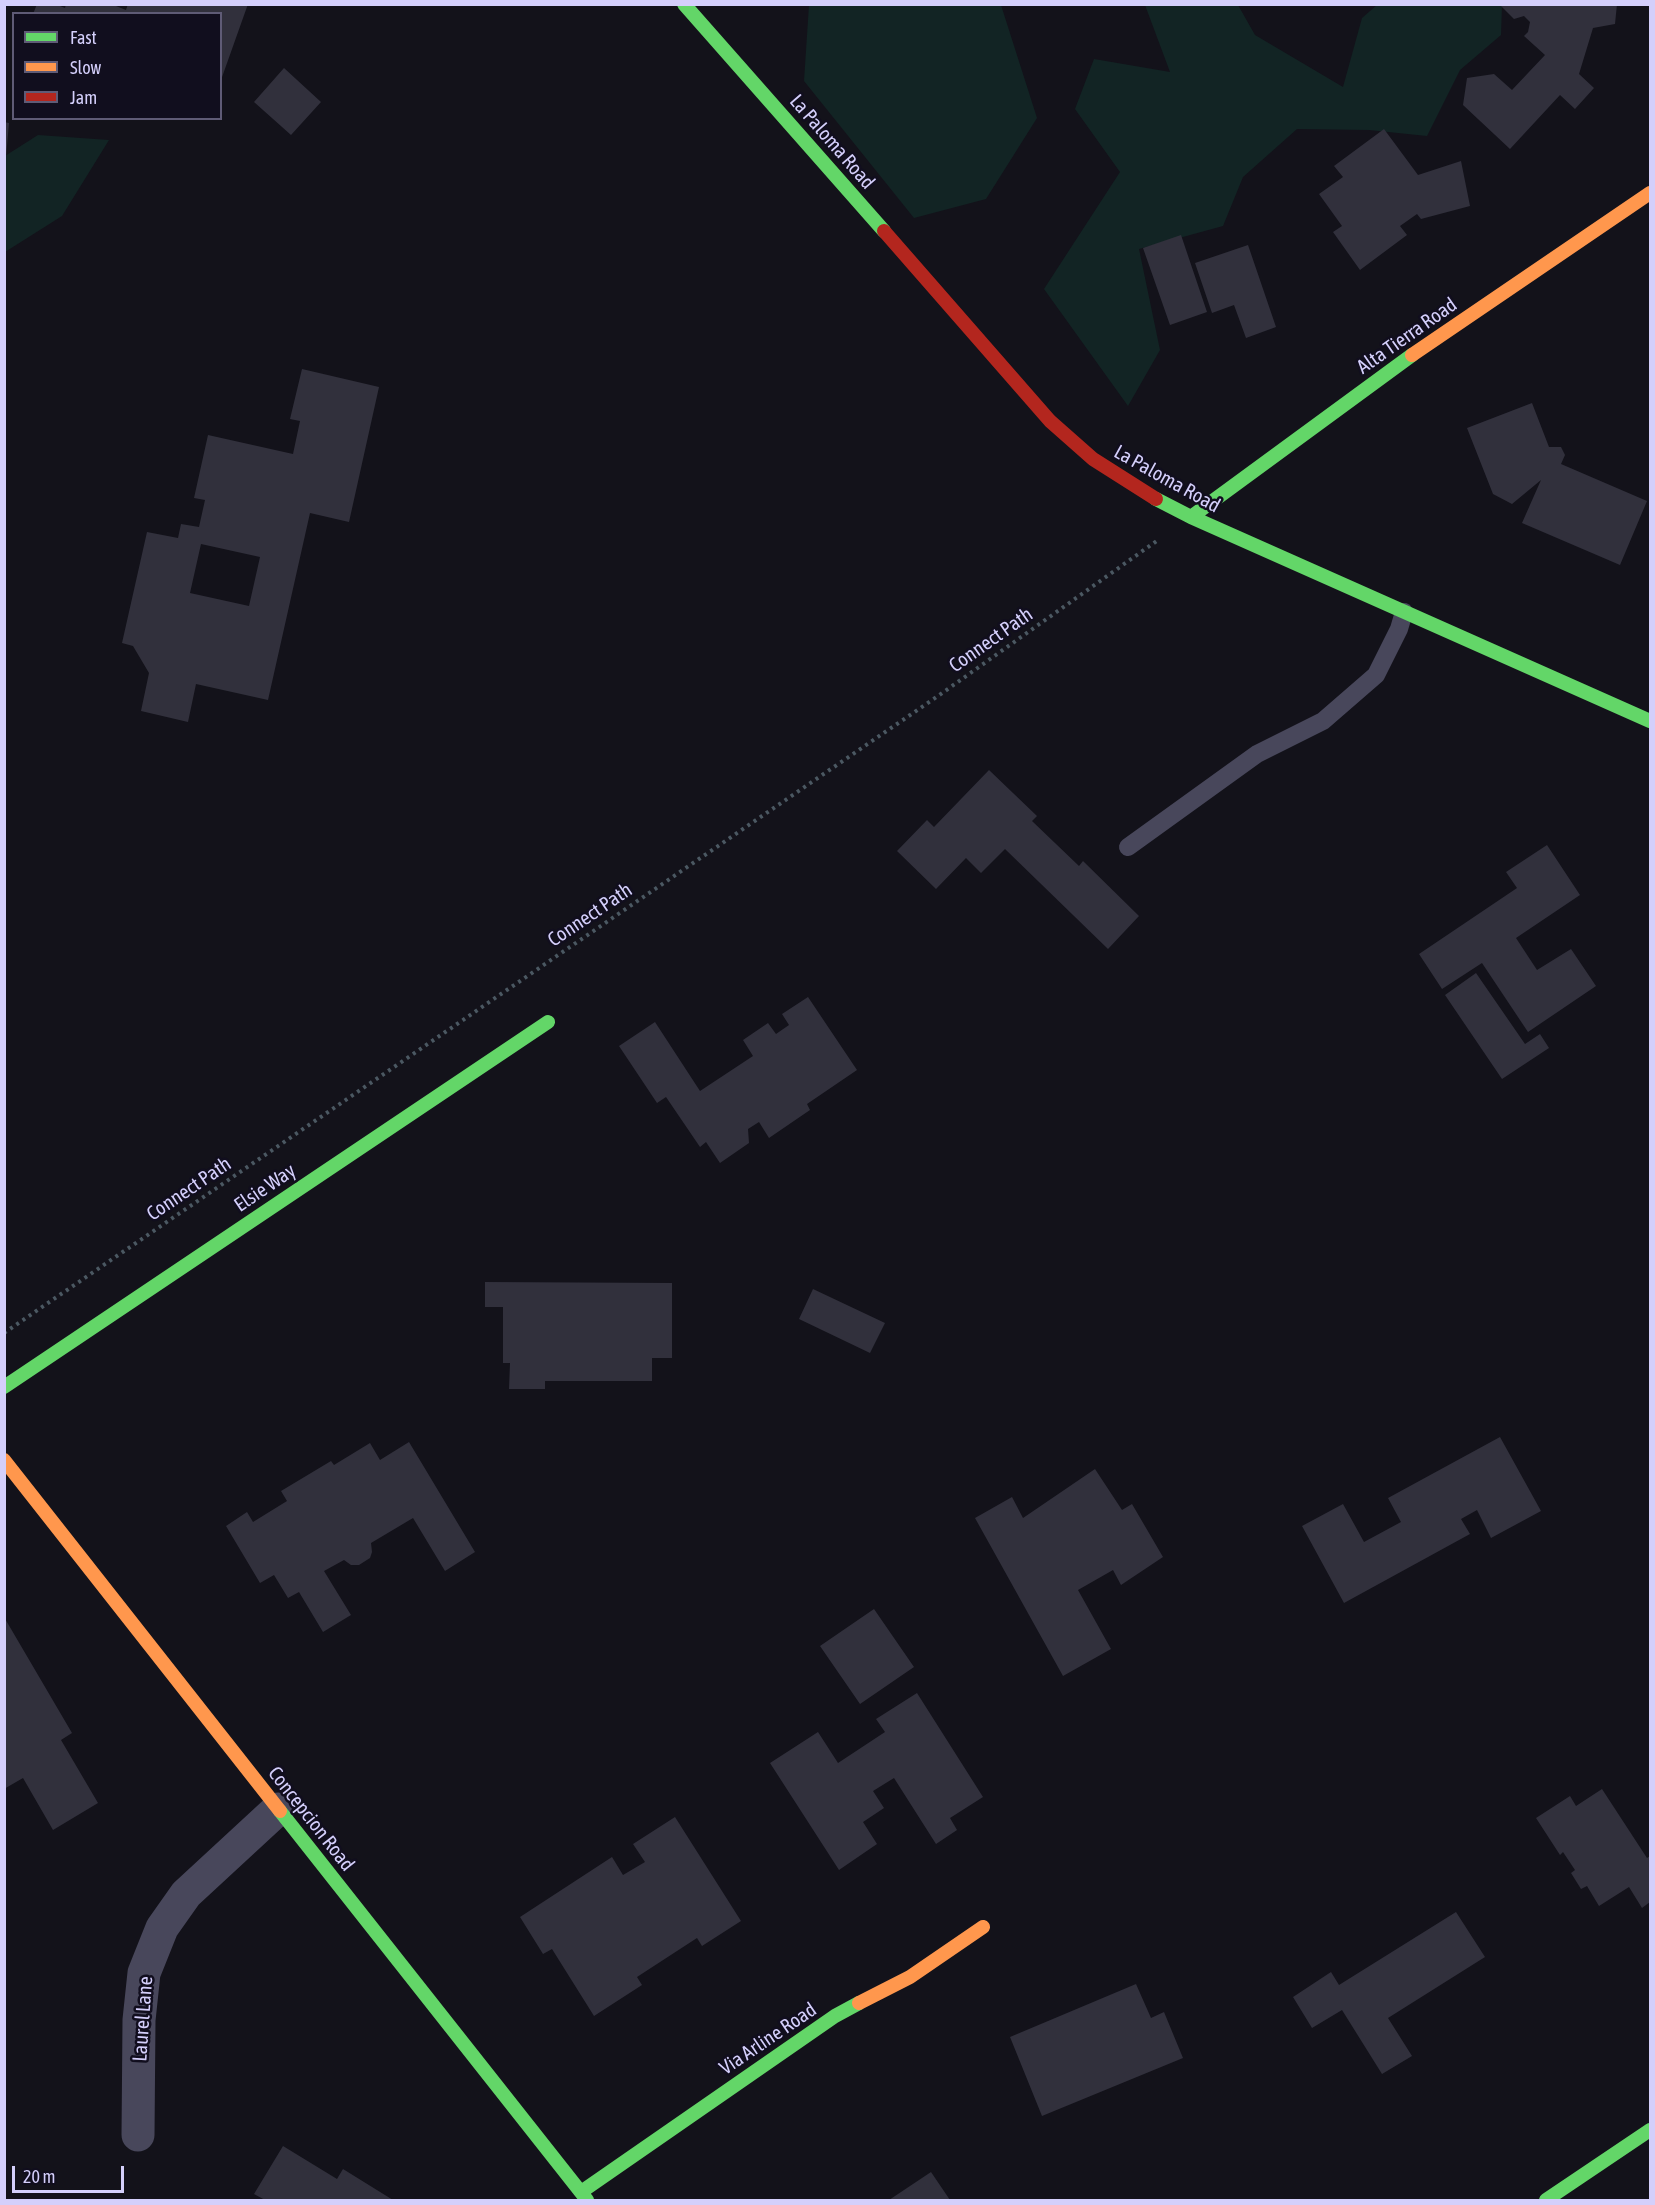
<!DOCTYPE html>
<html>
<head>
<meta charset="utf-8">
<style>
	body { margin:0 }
	#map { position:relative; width:1655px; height:2205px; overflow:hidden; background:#13121a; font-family:"Asap Condensed",sans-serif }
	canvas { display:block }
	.frame { position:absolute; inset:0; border:6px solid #d4cffb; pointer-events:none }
	.legend { position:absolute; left:12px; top:12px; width:210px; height:108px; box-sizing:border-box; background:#110e1e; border:2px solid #5f5b76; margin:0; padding:8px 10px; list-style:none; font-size:18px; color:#d4cffb }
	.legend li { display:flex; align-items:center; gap:12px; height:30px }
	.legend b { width:30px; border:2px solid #5f5b76 }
	.scale { position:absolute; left:12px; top:2166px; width:112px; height:27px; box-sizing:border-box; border:3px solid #d4cffb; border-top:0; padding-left:8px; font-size:18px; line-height:21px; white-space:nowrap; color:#d4cffb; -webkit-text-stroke:4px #110e1e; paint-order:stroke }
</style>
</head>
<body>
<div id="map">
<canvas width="1655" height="2205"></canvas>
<div class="frame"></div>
<ul class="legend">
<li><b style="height:8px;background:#63d668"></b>Fast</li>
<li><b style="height:8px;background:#ff974d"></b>Slow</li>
<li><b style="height:8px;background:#b3261e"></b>Jam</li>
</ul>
<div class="scale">20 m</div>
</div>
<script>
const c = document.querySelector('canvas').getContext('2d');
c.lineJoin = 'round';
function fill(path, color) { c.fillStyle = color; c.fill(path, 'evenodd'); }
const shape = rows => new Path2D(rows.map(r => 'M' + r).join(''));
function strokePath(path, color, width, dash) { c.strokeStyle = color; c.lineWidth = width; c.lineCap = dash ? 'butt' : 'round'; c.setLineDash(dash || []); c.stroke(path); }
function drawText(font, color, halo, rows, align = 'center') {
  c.font = font + ' "Asap Condensed",sans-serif'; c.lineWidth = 5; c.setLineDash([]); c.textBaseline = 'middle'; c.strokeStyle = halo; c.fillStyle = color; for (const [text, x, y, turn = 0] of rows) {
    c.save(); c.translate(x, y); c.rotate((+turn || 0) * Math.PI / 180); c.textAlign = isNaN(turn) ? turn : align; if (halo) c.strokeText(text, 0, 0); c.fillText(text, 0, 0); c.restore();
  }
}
const green = shape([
	[809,5,1001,5,1037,118,986,199,914,218,804,81],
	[1145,5,1238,5,1255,35,1343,87,1362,18,1377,5,1502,5,1501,35,1460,70,1427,136,1369,130,1297,129,1243,177,1223,226,1139,249,1160,350,1128,406,1044,289,1120,172,1075,109,1094,59,1170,72],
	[38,135,109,140,62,216,5,252,5,156]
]);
const building = shape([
	[37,4,55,4,65,8,66,4,111,4,126,10,128,4,248,4,221,80,220,14,33,14],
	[1499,4,1617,4,1615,24,1593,28,1579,74,1594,88,1575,109,1560,95,1510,149,1463,105,1467,78,1494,74,1512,90,1545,55,1524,36,1528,32,1530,22,1524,16,1514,19],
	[284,68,321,102,291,135,254,102],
	[4,122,9,123,6,157,4,157],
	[1384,129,1418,175,1461,161,1470,206,1421,219,1417,214,1400,226,1407,235,1360,270,1333,232,1342,226,1319,194,1343,177,1334,166],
	[1181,235,1207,312,1170,325,1143,248],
	[1248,245,1276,327,1246,338,1234,305,1212,313,1195,263],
	[302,369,379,387,349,522,310,513,268,700,196,684,188,722,141,711,149,673,133,646,122,643,147,532,178,538,181,524,199,527,205,500,194,498,208,435,293,454,300,421,290,419],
	[201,544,260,557,249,606,190,593],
	[1532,403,1549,447,1561,447,1565,455,1561,464,1647,501,1620,565,1522,523,1541,480,1512,504,1493,494,1467,428],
	[989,770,1037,816,1032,821,1079,866,1083,861,1139,916,1108,949,1005,849,981,873,966,858,936,889,897,851,927,820,934,827],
	[1547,845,1580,895,1516,938,1537,970,1571,949,1596,986,1528,1032,1482,963,1442,989,1419,954,1517,888,1506,872],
	[1476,973,1525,1044,1540,1034,1549,1048,1502,1079,1445,995],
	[808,997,857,1070,807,1104,810,1110,769,1138,759,1122,748,1129,749,1143,720,1163,706,1142,700,1147,666,1097,657,1103,619,1046,655,1022,700,1091,753,1056,743,1040,768,1023,776,1034,789,1025,782,1014],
	[485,1282,672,1283,672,1358,652,1358,652,1381,545,1381,545,1389,509,1389,510,1363,503,1363,503,1307,485,1307],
	[813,1289,885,1323,870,1353,799,1319],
	[1500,1437,1541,1511,1491,1538,1477,1510,1461,1519,1470,1534,1344,1603,1302,1526,1343,1504,1364,1542,1401,1522,1388,1498],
	[409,1442,475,1552,445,1571,413,1518,371,1543,372,1552,370,1558,359,1565,351,1565,344,1560,324,1571,351,1615,323,1632,299,1592,288,1598,274,1575,260,1583,226,1526,247,1512,253,1522,287,1501,281,1491,331,1461,334,1465,370,1443,380,1460],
	[1095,1469,1122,1510,1132,1504,1163,1557,1121,1585,1113,1570,1078,1590,1111,1649,1063,1676,975,1518,1012,1497,1023,1518],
	[874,1609,914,1667,860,1704,820,1646],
	[4,1617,72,1733,61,1740,98,1803,53,1830,23,1778,4,1789],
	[917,1693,983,1797,950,1818,957,1830,936,1844,894,1778,873,1791,884,1808,863,1822,877,1844,839,1870,770,1763,818,1732,838,1763,885,1732,876,1719],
	[1602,1789,1647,1858,1650,1856,1650,1902,1642,1908,1629,1887,1599,1906,1587,1886,1581,1889,1571,1873,1575,1870,1563,1852,1560,1855,1536,1818,1570,1796,1576,1806],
	[675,1817,741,1921,702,1946,697,1938,637,1977,642,1985,594,2016,552,1949,543,1954,520,1917,612,1857,623,1875,645,1862,633,1844],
	[1456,1912,1485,1957,1388,2018,1412,2056,1382,2074,1342,2010,1312,2028,1293,1997,1331,1972,1339,1985],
	[1136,1984,1151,2018,1164,2012,1183,2058,1042,2116,1010,2037],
	[283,2146,337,2179,343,2169,393,2200,265,2200,254,2194],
	[931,2172,950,2200,889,2200]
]);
const path = shape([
	[4,1333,938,696,1158,540]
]);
const lane = shape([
	[1128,847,1257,754,1323,721,1376,675,1399,629,1404,612]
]);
const street = shape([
	[138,2135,139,2020,144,1973,162,1928,186,1894,278,1809]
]);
const fast = shape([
	[684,4,884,231],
	[1156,499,1191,517,1650,721],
	[1191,517,1412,355],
	[4,1387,548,1022],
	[280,1811,587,2200],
	[581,2192,835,2016,859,2003],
	[1546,2200,1650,2130]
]);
const slow = shape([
	[1412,355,1650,193],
	[4,1460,280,1811],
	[859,2003,910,1977,983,1927]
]);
const jam = shape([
	[884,231,1050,421,1093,459,1156,499]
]);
const streetNames = [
	["La Paloma Road",832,142,49],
	["Alta Tierra Road",1407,336,-35],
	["La Paloma Road",1167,479,29],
	["Connect Path",991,640,-35],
	["Connect Path",590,915,-34],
	["Elsie Way",265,1188,-34],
	["Connect Path",189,1189,-34],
	["Concepcion Road",311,1819,52],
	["Laurel Lane",143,2019,-86],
	["Via Arline Road",768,2039,-34]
];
fill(green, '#122424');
fill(building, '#31303c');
strokePath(path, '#4b5862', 4, [3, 4.5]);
strokePath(lane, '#48475b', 18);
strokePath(street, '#48475b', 33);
strokePath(fast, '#63d668', 14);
strokePath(slow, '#ff974d', 14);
strokePath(jam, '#b3261e', 14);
drawText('20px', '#d4cffb', '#110e1e', streetNames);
</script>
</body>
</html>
